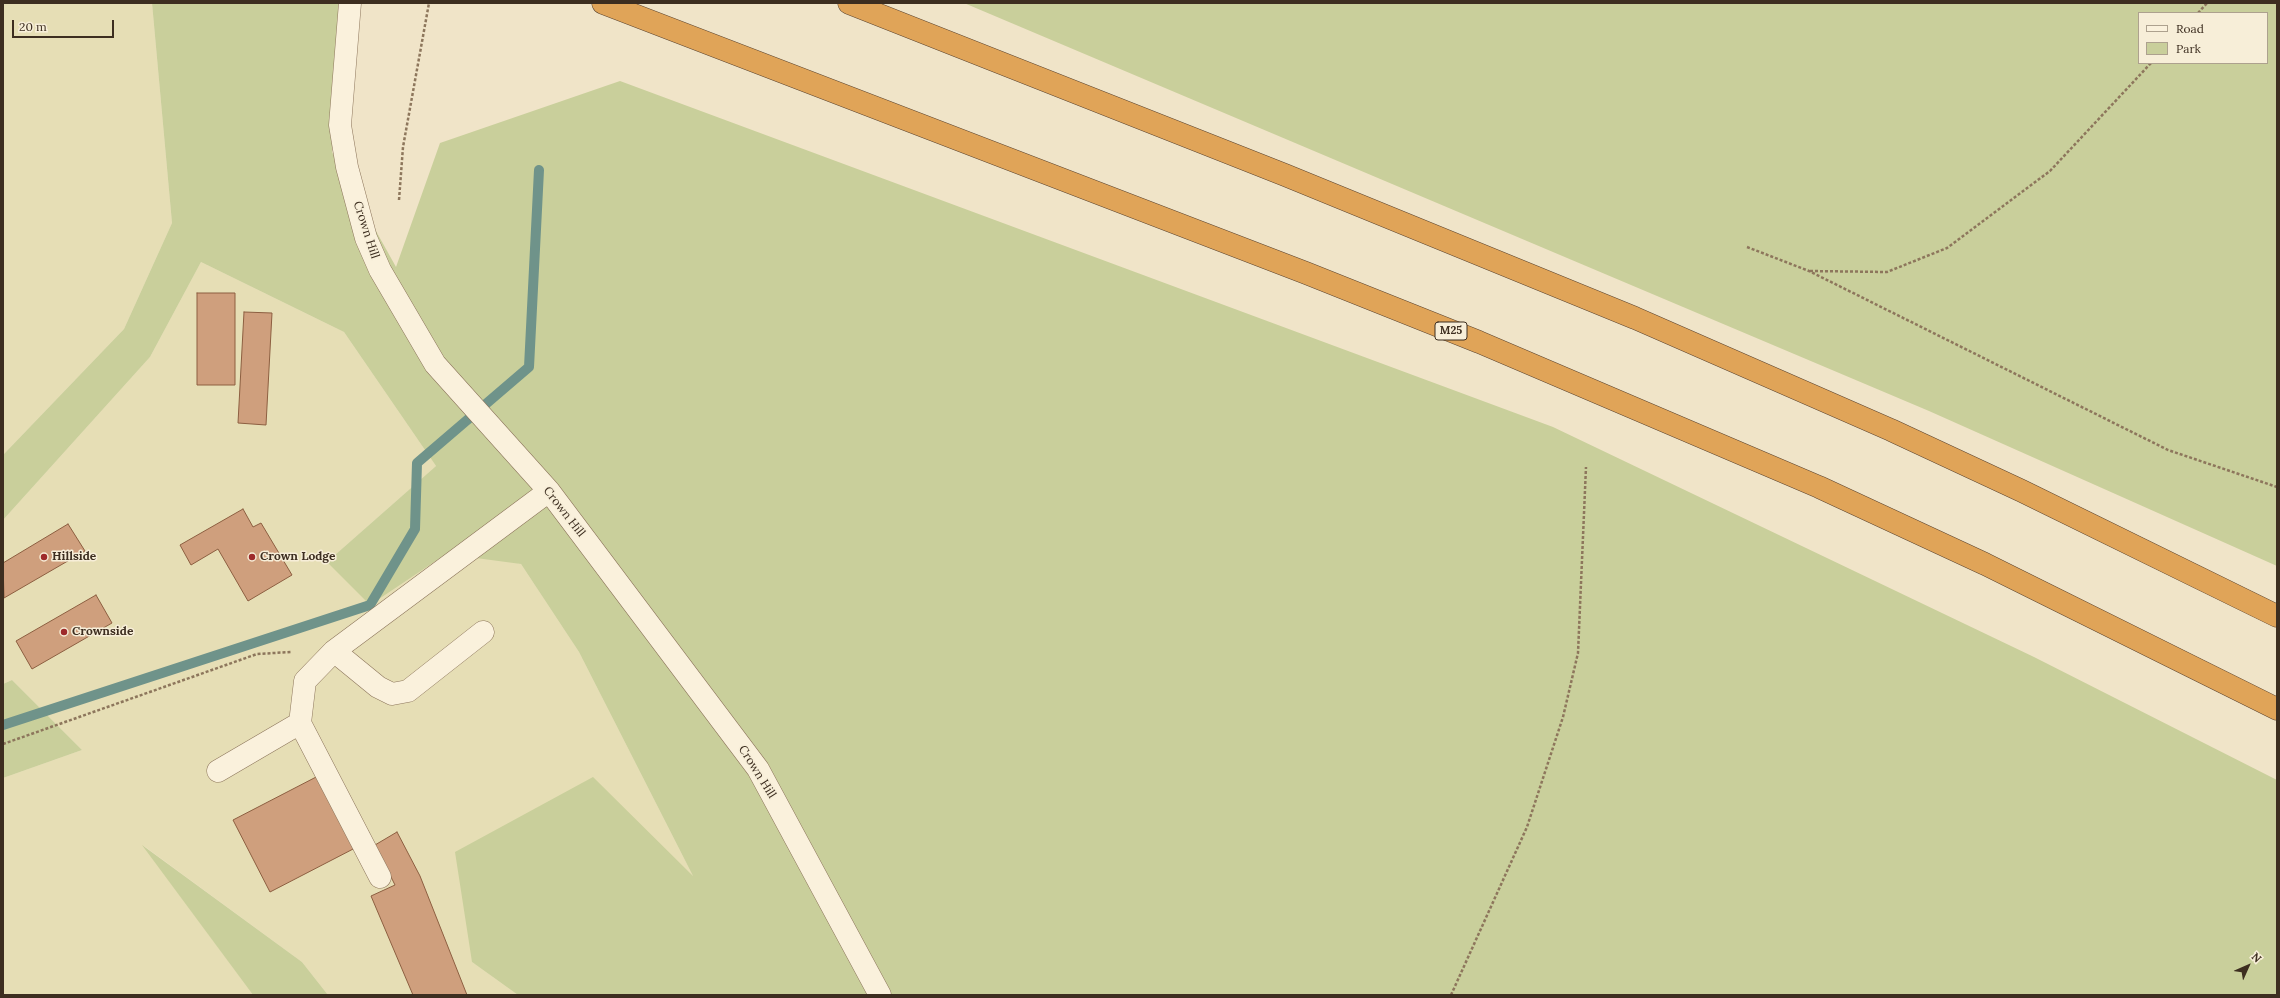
<!DOCTYPE html>
<html>
<head>
<meta charset="utf-8">
<style>
	body { margin:0 }
	#map { position:relative; width:2280px; height:998px; overflow:hidden; background:#f0e4c8; font-family:Lora,serif }
	canvas { display:block }
	.frame { position:absolute; inset:0; border:4px solid #3d2e20; pointer-events:none }
	.legend { position:absolute; left:2138px; top:12px; width:130px; height:52px; box-sizing:border-box; background:#f7eed8; border:1px solid #ada18e; margin:0; padding:5px 7px; list-style:none; font-size:12px; color:#3d2e20 }
	.legend li { display:flex; align-items:center; gap:8px; height:20px }
	.legend b { width:20px; border:1px solid #ada18e }
	.north { position:absolute; left:2228px; top:946px; width:40px; height:40px; -webkit-text-stroke:3px #f7eed8; paint-order:stroke; rotate:45deg; font-size:11px; font-weight:700; line-height:16px; text-align:center; color:#3d2e20 }
	.north::after { content:''; display:block; margin:auto; width:14px; height:18px; background:#3d2e20; clip-path:polygon(50% 0,100% 100%,50% 72%,0 100%) }
	.scale { position:absolute; left:12px; top:20px; width:102px; height:18px; box-sizing:border-box; border:2px solid #3d2e20; border-top:0; padding-left:5px; font-size:12px; line-height:14px; white-space:nowrap; color:#3d2e20; -webkit-text-stroke:3px #f7eed8; paint-order:stroke }
</style>
</head>
<body>
<div id="map">
<canvas width="2280" height="998"></canvas>
<div class="frame"></div>
<ul class="legend">
<li><b style="height:5px;background:#faf1dc"></b>Road</li>
<li><b style="height:11px;background:#c9cf9b"></b>Park</li>
</ul>
<div class="north">N</div>
<div class="scale">20 m</div>
</div>
<script>
const c = document.querySelector('canvas').getContext('2d');
c.lineJoin = 'round';
function fill(path, color) { c.fillStyle = color; c.fill(path, 'evenodd'); }
const shape = rows => new Path2D(rows.map(r => 'M' + r).join(''));
function strokePath(path, color, width, dash) { c.strokeStyle = color; c.lineWidth = width; c.lineCap = dash ? 'butt' : 'round'; c.setLineDash(dash || []); c.stroke(path); }
function drawText(font, color, halo, rows, align = 'center') {
  c.font = font + ' Lora,serif'; c.lineWidth = 3; c.setLineDash([]); c.textBaseline = 'middle'; c.strokeStyle = halo; c.fillStyle = color; for (const [text, x, y, turn = 0] of rows) {
    c.save(); c.translate(x, y); c.rotate((+turn || 0) * Math.PI / 180); c.textAlign = isNaN(turn) ? turn : align; if (halo) c.strokeText(text, 0, 0); c.fillText(text, 0, 0); c.restore();
  }
}
const farmland = shape([
	[3,3,152,3,172,223,124,329,3,455],
	[201,262,344,332,436,466,327,562,452,547,521,564,579,652,694,878,472,962,518,995,328,995,302,962,144,846,253,995,3,995,3,778,82,750,12,680,3,684,3,520,150,357]
]);
const green = shape([
	[152,3,348,3,332,152,396,267,440,143,620,81,1553,427,2034,657,2277,780,2277,995,518,995,472,962,455,852,593,777,693,876,579,652,521,564,446,554,370,605,327,562,436,466,344,332,201,262,150,357,3,520,3,455,124,329,172,223],
	[964,3,2277,3,2277,566,1929,411],
	[2139,13,2267,13,2267,63,2139,63],
	[12,680,82,750,3,778,3,684],
	[142,845,302,962,328,995,253,995]
]);
const stream = shape([
	[3,725,370,605,415,529,417,463,529,367,539,170]
]);
const building = shape([
	[197,293,235,293,235,385,197,385,197,293],
	[244,312,272,313,266,425,238,423,244,312],
	[243,509,253,527,261,523,292,575,248,601,218,549,191,565,180,545,243,509],
	[68,524,85,551,4,598,3,563,68,524],
	[96,595,112,623,32,669,16,641,96,595],
	[320,775,357,847,270,892,233,820,320,775],
	[397,832,420,876,467,995,413,995,371,896,395,885,375,845,397,832]
]);
const path = shape([
	[2198,13,2207,3],
	[399,200,403,147,429,3],
	[1747,247,1809,271,2168,450,2277,487],
	[1810,271,1887,272,1947,248,2050,171,2151,63],
	[3,744,257,654,291,652],
	[1451,995,1527,827,1563,717,1578,653,1586,467]
]);
const minor = shape([
	[350,3,340,125,347,167,366,238,380,270,435,364,549,491,758,769,880,995],
	[334,651,378,687,392,694,408,691,483,632],
	[300,723,380,877],
	[218,771,300,723,305,681,334,651,549,491]
]);
const highway = shape([
	[603,3,1306,273,1479,342,1819,487,1985,564,2277,709],
	[849,3,1285,175,1635,318,1891,430,2022,491,2277,616]
]);
const markers = [
	[44,557,4,"#9e2a2b"],
	[252,557,4,"#9e2a2b"],
	[64,632,4,"#9e2a2b"]
];
const shields = [
	[1451,331,32]
];
const shieldNames = [
	["M25",1451,331]
];
const streetNames = [
	["Crown Hill",366,230,72],
	["Crown Hill",564,512,52],
	["Crown Hill",757,772,58]
];
const poiNames = [
	["Hillside",52,557],
	["Crown Lodge",260,557],
	["Crownside",72,632]
];
fill(farmland, '#e6deb5');
fill(green, '#c9cf9b');
strokePath(stream, '#6f938a', 10);
fill(building, '#cf9f7d');
strokePath(building, '#8d5f41', 1);
strokePath(minor, '#8d765c', 23);
strokePath(highway, '#5b4430', 23);
strokePath(path, '#8d765c', 2.5, [3, 2]);
strokePath(minor, '#faf1dc', 22);
strokePath(highway, '#e0a458', 22);
for (const [x, y, r, color] of markers) { const dot = new Path2D(); dot.arc(x, y, r, 0, 2 * Math.PI); c.fillStyle = color; c.fill(dot); strokePath(dot, '#f7eed8', 1.5); }
for (const [x, y, w] of shields) { const box = new Path2D(); box.roundRect(x - w / 2, y - 9, w, 18, 3); c.fillStyle = '#f7eed8'; c.fill(box); strokePath(box, '#3d2e20', 1); }
drawText('bold 11px', '#3d2e20', null, shieldNames);
drawText('12px', '#3d2e20', '#f7eed8', streetNames);
drawText('bold 12px', '#3d2e20', '#f7eed8', poiNames, 'left');
</script>
</body>
</html>
